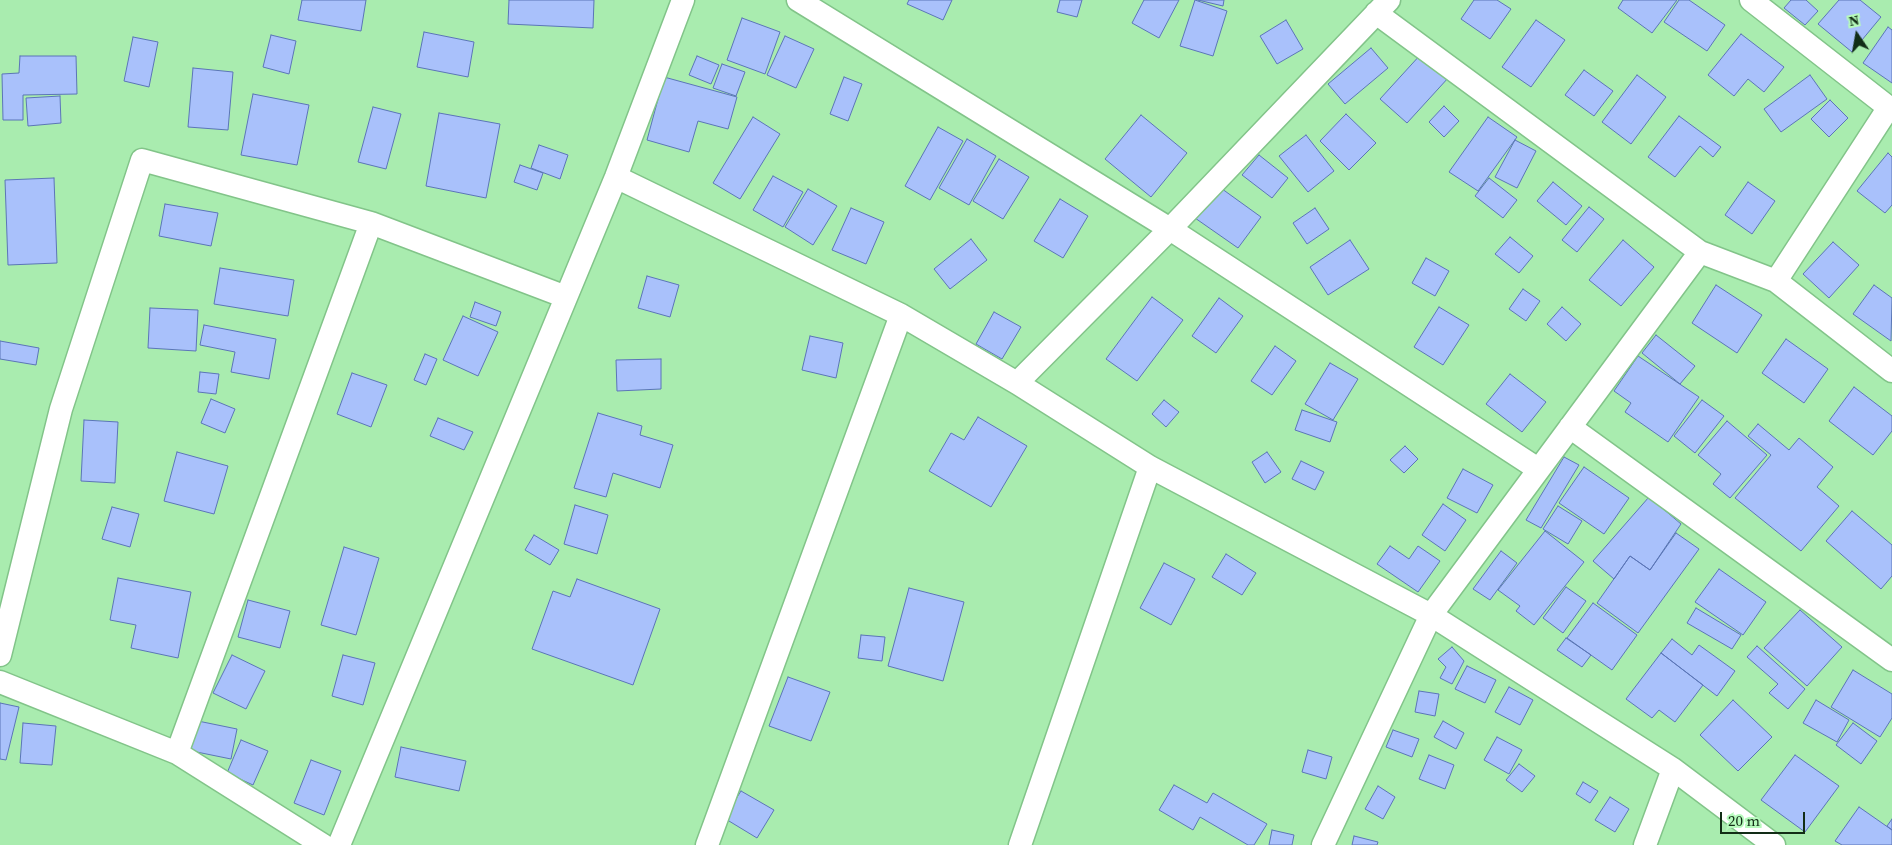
<!DOCTYPE html>
<html>
<head>
<meta charset="utf-8">
<style>
	body { margin:0 }
	#map { position:relative; width:1892px; height:845px; overflow:hidden; background:#a9ecaf; font-family:"Source Serif 4",serif }
	canvas { display:block }
	.north { position:absolute; left:1832px; top:10px; width:50px; height:50px; -webkit-text-stroke:4px #b6fabc; paint-order:stroke; rotate:348deg; font-size:14px; font-weight:700; line-height:20px; text-align:center; color:#122d16 }
	.north::after { content:''; display:block; margin:auto; width:18px; height:22px; background:#122d16; clip-path:polygon(50% 0,100% 100%,50% 72%,0 100%) }
	.scale { position:absolute; left:1720px; top:812px; width:85px; height:22px; box-sizing:border-box; border:2px solid #122d16; border-top:0; padding-left:6px; font-size:15px; line-height:18px; white-space:nowrap; color:#122d16; -webkit-text-stroke:4px #b6fabc; paint-order:stroke }
</style>
</head>
<body>
<div id="map">
<canvas width="1892" height="845"></canvas>
<div class="north">N</div>
<div class="scale">20 m</div>
</div>
<script>
const c = document.querySelector('canvas').getContext('2d');
c.lineJoin = 'round';
function fill(path, color) { c.fillStyle = color; c.fill(path, 'evenodd'); }
const shape = rows => new Path2D(rows.map(r => 'M' + r).join(''));
function strokePath(path, color, width, dash) { c.strokeStyle = color; c.lineWidth = width; c.lineCap = dash ? 'butt' : 'round'; c.setLineDash(dash || []); c.stroke(path); }
const building = shape([
	[302,0,366,0,361,31,298,20,302,0],
	[509,0,594,0,593,28,508,24,509,0],
	[909,0,952,0,943,20,907,4,909,0],
	[1060,0,1082,0,1077,17,1057,12,1060,0],
	[1144,0,1179,0,1159,38,1132,23,1144,0],
	[1195,0,1227,11,1213,56,1180,46,1195,0],
	[1198,0,1224,0,1223,6,1198,0],
	[1474,0,1497,0,1511,9,1490,39,1461,19,1474,0],
	[1623,0,1677,0,1652,33,1618,8,1623,0],
	[1679,0,1689,0,1725,25,1707,51,1664,22,1679,0],
	[1791,0,1806,0,1818,11,1805,25,1784,8,1791,0],
	[1839,0,1860,0,1881,17,1852,52,1818,24,1839,0],
	[742,18,780,32,765,74,727,60,742,18],
	[1286,20,1303,49,1277,64,1260,36,1286,20],
	[1536,20,1565,40,1531,87,1502,67,1536,20],
	[1888,27,1892,30,1892,83,1863,63,1888,27],
	[424,32,474,42,468,77,417,67,424,32],
	[1741,34,1784,67,1764,92,1748,79,1734,96,1708,75,1741,34],
	[271,35,296,41,289,74,263,67,271,35],
	[785,36,814,49,796,88,767,75,785,36],
	[133,37,158,42,149,87,124,81,133,37],
	[1371,48,1388,68,1345,104,1328,84,1371,48],
	[1422,53,1449,77,1407,123,1380,99,1422,53],
	[20,56,76,56,77,94,23,95,23,120,3,120,2,74,19,73,20,56],
	[697,56,719,65,711,84,689,75,697,56],
	[722,64,745,72,736,96,713,88,722,64],
	[193,68,233,72,228,130,188,127,193,68],
	[1584,70,1613,91,1594,116,1565,95,1584,70],
	[1637,75,1666,97,1631,144,1602,122,1637,75],
	[1810,75,1827,99,1781,132,1764,109,1810,75],
	[664,77,737,97,728,129,698,121,689,152,647,140,664,77],
	[844,77,862,84,848,121,830,114,844,77],
	[253,94,309,105,297,165,241,155,253,94],
	[60,96,61,123,28,126,26,98,60,96],
	[1830,100,1848,118,1829,137,1811,119,1830,100],
	[1444,106,1459,121,1444,137,1429,122,1444,106],
	[373,107,401,114,386,169,358,162,373,107],
	[439,113,500,124,486,198,426,186,439,113],
	[1346,114,1376,143,1349,170,1320,141,1346,114],
	[1141,115,1187,153,1151,197,1105,159,1141,115],
	[1679,116,1721,147,1713,157,1700,146,1675,177,1648,157,1679,116],
	[753,117,780,134,740,199,713,183,753,117],
	[1488,117,1517,137,1478,191,1449,172,1488,117],
	[938,127,963,141,930,200,905,186,938,127],
	[1306,135,1334,171,1308,192,1279,156,1306,135],
	[967,139,996,156,969,205,939,188,967,139],
	[1515,140,1536,151,1517,188,1495,177,1515,140],
	[539,145,568,155,560,179,531,168,539,145],
	[1888,153,1892,157,1892,205,1885,213,1857,191,1888,153],
	[1259,155,1288,178,1272,198,1242,175,1259,155],
	[999,159,1029,177,1003,219,973,201,999,159],
	[520,165,543,173,537,190,514,182,520,165],
	[773,176,803,192,783,227,753,210,773,176],
	[54,178,57,263,8,265,5,180,54,178],
	[1489,178,1517,200,1503,218,1475,196,1489,178],
	[1553,182,1582,206,1566,225,1537,201,1553,182],
	[1748,182,1775,201,1752,234,1725,215,1748,182],
	[1218,186,1261,217,1238,248,1195,218,1218,186],
	[808,189,837,206,813,245,785,227,808,189],
	[1060,199,1088,216,1063,258,1034,241,1060,199],
	[165,204,218,213,211,246,159,236,165,204],
	[1589,207,1604,219,1577,252,1562,240,1589,207],
	[851,208,884,222,866,264,832,250,851,208],
	[1315,208,1329,229,1307,244,1293,223,1315,208],
	[1510,237,1533,256,1519,273,1495,254,1510,237],
	[971,239,987,260,950,289,934,269,971,239],
	[1350,240,1369,269,1328,295,1310,267,1350,240],
	[1623,240,1654,267,1621,306,1589,280,1623,240],
	[1833,242,1859,265,1829,298,1803,274,1833,242],
	[1426,258,1449,271,1435,296,1412,283,1426,258],
	[220,268,294,280,288,316,214,304,220,268],
	[647,276,679,285,670,317,638,308,647,276],
	[1716,285,1762,315,1737,353,1692,323,1716,285],
	[1874,285,1892,298,1891,341,1853,314,1874,285],
	[1523,289,1540,301,1526,321,1509,309,1523,289],
	[1152,297,1183,320,1137,381,1106,359,1152,297],
	[1219,298,1243,316,1216,353,1192,336,1219,298],
	[475,302,501,312,496,326,470,317,475,302],
	[1439,307,1469,325,1443,365,1414,347,1439,307],
	[1562,307,1581,324,1566,341,1547,324,1562,307],
	[150,308,198,310,196,351,148,348,150,308],
	[994,312,1021,327,1002,359,976,344,994,312],
	[463,316,498,332,478,376,443,360,463,316],
	[204,325,276,339,269,379,231,372,235,352,200,345,204,325],
	[1656,335,1695,366,1680,384,1642,353,1656,335],
	[810,336,843,343,836,378,802,370,810,336],
	[1786,339,1828,369,1804,403,1762,373,1786,339],
	[0,341,39,348,36,365,0,359,0,341],
	[1275,346,1296,361,1272,395,1251,381,1275,346],
	[425,354,437,359,426,385,414,380,425,354],
	[1638,356,1699,397,1668,442,1625,412,1631,403,1614,391,1638,356],
	[661,359,661,389,617,391,616,360,661,359],
	[1330,363,1358,379,1333,420,1305,404,1330,363],
	[200,372,219,374,216,394,198,392,200,372],
	[352,373,387,385,371,427,337,414,352,373],
	[1510,374,1546,402,1522,432,1486,404,1510,374],
	[1854,387,1892,416,1892,431,1873,455,1829,421,1854,387],
	[211,399,235,409,225,433,201,423,211,399],
	[1164,400,1179,412,1166,427,1152,414,1164,400],
	[1702,400,1724,416,1695,453,1674,436,1702,400],
	[1302,410,1337,422,1330,442,1295,430,1302,410],
	[598,413,642,426,640,435,673,445,660,488,613,473,606,497,574,488,598,413],
	[978,417,1027,446,991,507,929,471,951,433,964,440,978,417],
	[438,418,473,432,464,450,430,436,438,418],
	[84,420,118,422,115,483,81,481,84,420],
	[1727,421,1767,455,1730,498,1713,484,1721,474,1698,455,1727,421],
	[1758,424,1789,450,1799,438,1833,467,1817,487,1839,506,1801,551,1735,498,1771,455,1748,436,1758,424],
	[1405,446,1418,459,1404,473,1390,460,1405,446],
	[177,452,228,466,214,514,164,501,177,452],
	[1267,452,1281,472,1265,483,1252,462,1267,452],
	[1564,457,1579,465,1541,528,1526,520,1564,457],
	[1301,461,1324,472,1315,490,1292,479,1301,461],
	[1584,467,1629,498,1604,534,1559,503,1584,467],
	[1463,469,1493,485,1477,513,1447,498,1463,469],
	[1649,497,1681,524,1650,570,1630,556,1614,579,1593,561,1649,497],
	[1443,504,1466,520,1445,551,1422,535,1443,504],
	[575,505,608,515,597,554,564,544,575,505],
	[1558,506,1582,521,1568,544,1543,529,1558,506],
	[112,507,139,514,130,547,102,539,112,507],
	[1852,511,1892,545,1892,576,1881,589,1826,541,1852,511],
	[1545,531,1584,562,1534,625,1516,611,1520,606,1498,590,1545,531],
	[1676,533,1699,549,1638,633,1597,603,1630,556,1650,570,1676,533],
	[534,535,559,550,550,565,525,550,534,535],
	[1390,546,1409,559,1418,546,1440,561,1418,592,1377,564,1390,546],
	[344,547,379,558,356,635,321,625,344,547],
	[1501,551,1517,563,1490,600,1473,589,1501,551],
	[1226,554,1256,573,1242,595,1212,577,1226,554],
	[1164,563,1195,579,1171,625,1140,608,1164,563],
	[1719,569,1766,602,1743,635,1695,602,1719,569],
	[118,578,191,592,178,658,131,648,136,625,110,620,118,578],
	[577,579,660,609,633,685,532,649,553,591,570,597,577,579],
	[1566,587,1586,601,1563,633,1543,618,1566,587],
	[909,588,964,602,943,681,888,666,909,588],
	[248,600,290,611,280,648,238,637,248,600],
	[1593,603,1637,635,1612,670,1567,638,1593,603],
	[1696,608,1741,635,1732,649,1687,623,1696,608],
	[1800,610,1842,647,1807,686,1764,648,1800,610],
	[861,635,885,637,882,661,858,658,861,635],
	[1566,638,1591,655,1582,667,1557,650,1566,638],
	[1672,639,1692,655,1699,645,1735,671,1717,696,1661,653,1672,639],
	[1757,646,1805,689,1788,709,1769,693,1778,684,1747,657,1757,646],
	[1452,647,1464,661,1452,684,1440,678,1446,667,1438,659,1452,647],
	[1661,653,1703,685,1675,722,1659,710,1652,718,1626,699,1661,653],
	[232,655,265,671,246,709,213,693,232,655],
	[343,655,375,663,363,705,332,696,343,655],
	[1467,666,1496,680,1485,703,1455,689,1467,666],
	[1853,670,1892,694,1892,718,1880,737,1831,707,1853,670],
	[788,677,830,692,811,741,769,726,788,677],
	[1509,687,1533,700,1520,725,1495,712,1509,687],
	[1419,691,1439,694,1435,716,1415,712,1419,691],
	[1733,700,1772,737,1738,771,1700,735,1733,700],
	[1816,700,1849,720,1837,742,1803,723,1816,700],
	[0,703,19,707,6,760,0,759,0,703],
	[193,720,237,729,231,759,187,750,193,720],
	[1443,721,1464,733,1456,749,1434,737,1443,721],
	[23,723,56,726,52,765,20,763,23,723],
	[1853,723,1877,741,1861,764,1836,745,1853,723],
	[1393,730,1419,739,1412,757,1386,747,1393,730],
	[1497,737,1522,750,1509,774,1484,760,1497,737],
	[241,740,268,751,253,785,227,773,241,740],
	[401,747,466,761,459,791,395,777,401,747],
	[1308,750,1332,757,1326,779,1302,772,1308,750],
	[1429,755,1454,765,1445,789,1419,779,1429,755],
	[1795,755,1839,786,1805,832,1761,800,1795,755],
	[311,760,341,771,324,815,294,803,311,760],
	[1519,764,1535,776,1522,792,1506,780,1519,764],
	[1583,782,1598,791,1590,803,1576,794,1583,782],
	[1174,785,1207,803,1213,793,1267,824,1254,845,1248,845,1200,817,1193,830,1159,810,1174,785],
	[1378,786,1395,797,1383,819,1365,809,1378,786],
	[741,791,774,810,757,838,724,818,741,791],
	[1610,797,1629,809,1615,832,1595,820,1610,797],
	[1859,807,1892,830,1892,845,1842,845,1835,841,1859,807],
	[1892,819,1892,830,1887,826,1892,819],
	[1272,830,1294,835,1292,845,1269,845,1272,830],
	[1354,836,1378,842,1377,845,1352,845,1354,836]
]);
const street = shape([
	[798,0,1170,229,1538,469],
	[1751,0,1892,110],
	[1376,13,1700,252,1776,281,1892,371],
	[616,177,901,315,1017,383,1150,467,1431,615,1323,845],
	[1700,252,1431,615,1673,769,1774,845],
	[1776,281,1889,107],
	[1017,383,1170,229,1389,0],
	[1570,427,1892,660],
	[0,655,61,409,142,160,371,223,566,297],
	[0,682,177,753,323,845],
	[177,753,371,223],
	[339,845,616,177,683,0],
	[707,845,901,315],
	[1020,845,1150,467],
	[1645,845,1673,769]
]);
fill(building, '#a9c1fb');
strokePath(building, '#5b75b7', 1);
strokePath(street, '#82c489', 25);
strokePath(street, '#fff', 22);
</script>
</body>
</html>
